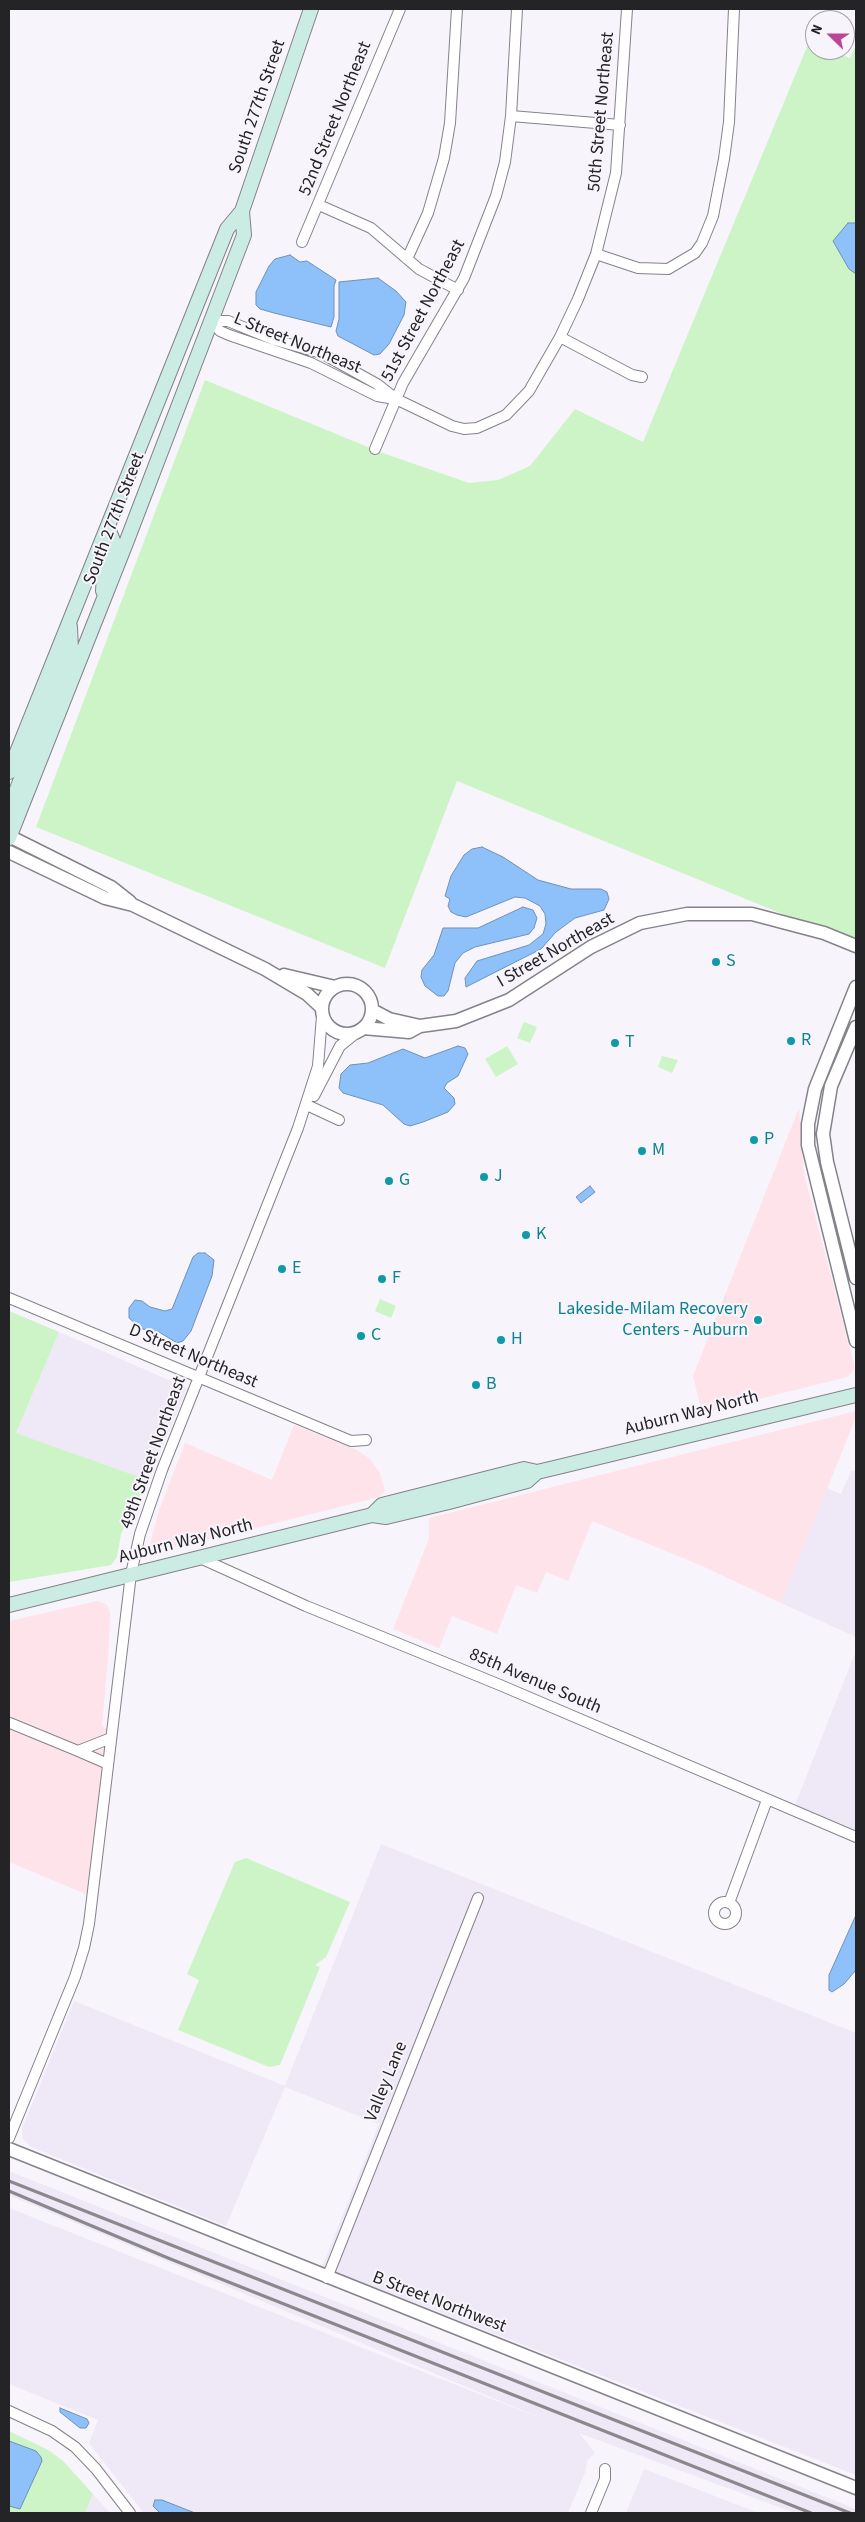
<!DOCTYPE html>
<html>
<head>
<meta charset="utf-8">
<style>
	body { margin:0 }
	#map { position:relative; width:865px; height:2522px; overflow:hidden; background:#f7f4fb; font-family:"Source Sans 3",sans-serif }
	canvas { display:block }
	.frame { position:absolute; inset:0; border:10px solid #242326; pointer-events:none }
	.north { position:absolute; left:805px; top:10px; width:50px; height:50px; box-sizing:border-box; background:#f7f4fb; border:1px solid #a3a0a6; border-radius:50%; rotate:292deg; font-size:14px; font-weight:700; line-height:20px; text-align:center; color:#242326 }
	.north::after { content:''; display:block; margin:auto; width:18px; height:22px; background:#be4498; clip-path:polygon(50% 0,100% 100%,50% 72%,0 100%) }
</style>
</head>
<body>
<div id="map">
<canvas width="865" height="2522"></canvas>
<div class="frame"></div>
<div class="north">N</div>
</div>
<script>
const c = document.querySelector('canvas').getContext('2d');
c.lineJoin = 'round';
function fill(path, color) { c.fillStyle = color; c.fill(path, 'evenodd'); }
const shape = rows => new Path2D(rows.map(r => 'M' + r).join(''));
function strokePath(path, color, width, dash) { c.strokeStyle = color; c.lineWidth = width; c.lineCap = dash ? 'butt' : 'round'; c.setLineDash(dash || []); c.stroke(path); }
function drawText(font, color, halo, rows, align = 'center') {
  c.font = font + ' "Source Sans 3",sans-serif'; c.lineWidth = 4; c.setLineDash([]); c.textBaseline = 'middle'; c.strokeStyle = halo; c.fillStyle = color; for (const [text, x, y, turn = 0] of rows) {
    c.save(); c.translate(x, y); c.rotate((+turn || 0) * Math.PI / 180); c.textAlign = isNaN(turn) ? turn : align; if (halo) c.strokeText(text, 0, 0); c.fillText(text, 0, 0); c.restore();
  }
}
const commercial = shape([
	[799,1108,804,1174,854,1364,854,1370,847,1377,702,1413,693,1376],
	[856,1411,856,1417,781,1603,700,1565,592,1521,568,1581,546,1572,537,1593,516,1585,497,1634,452,1616,439,1648,393,1629,429,1539,429,1518],
	[294,1425,357,1450,370,1459,380,1473,385,1491,379,1497,252,1529,152,1552,149,1549,158,1513,185,1443,272,1480],
	[98,1601,107,1605,110,1612,109,1646,102,1726,117,1734,98,1899,9,1862,9,1621]
]);
const built = shape([
	[59,1332,187,1388,148,1480,16,1433],
	[851,1471,856,1471,856,1637,781,1603,827,1488,841,1494],
	[856,1651,856,1830,795,1805],
	[381,1844,856,2033,856,2475,375,2287,320,2272,379,2124,285,2087,226,2226,31,2147,23,2139,22,2129,74,2001,285,2086],
	[9,2171,856,2509,856,2513,795,2513,579,2433,595,2453,587,2461,586,2470,568,2513,144,2513,89,2443,98,2420,9,2384,9,2208,550,2422,9,2195],
	[644,2469,759,2513,626,2513],
	[93,2494,110,2513,85,2513]
]);
const green = shape([
	[809,42,815,44,815,50,830,50,850,58,856,45,856,944,457,781,385,968,36,827,205,380,380,452,469,483,498,480,530,466,575,409,643,442],
	[524,1022,537,1027,530,1043,517,1038],
	[507,1046,518,1064,496,1077,485,1059],
	[662,1056,678,1060,672,1073,658,1067],
	[380,1299,396,1306,391,1318,375,1311],
	[9,1311,59,1332,16,1433,148,1480,121,1534,117,1557,111,1565,9,1582],
	[246,1858,350,1902,326,1957,315,1965,320,1967,280,2065,269,2067,178,2030,199,1980,187,1974,235,1862],
	[9,2431,50,2451,64,2462,93,2494,85,2513,9,2513]
]);
const water = shape([
	[848,223,856,223,856,274,849,269,833,241,848,223],
	[290,255,300,262,307,261,336,280,334,286,334,317,331,327,274,313,260,309,256,305,256,292,269,266,275,259,290,255],
	[378,278,396,291,406,302,404,315,389,344,380,354,374,355,338,336,336,331,339,319,339,282,378,278],
	[482,847,503,857,538,880,571,889,601,889,607,892,609,899,604,910,575,918,556,932,541,949,466,987,465,978,477,961,529,945,543,934,546,924,545,914,540,906,525,898,515,897,466,917,457,915,451,912,448,906,450,899,445,896,451,876,464,855,472,849,482,847],
	[523,907,533,910,537,918,534,928,529,934,475,947,463,953,455,963,448,991,444,996,438,996,425,986,421,977,422,970,434,955,443,928,478,928,523,907],
	[458,1046,465,1048,468,1054,458,1076,447,1083,444,1088,454,1098,455,1104,448,1112,423,1122,410,1126,404,1124,383,1105,343,1093,339,1088,341,1074,350,1065,368,1063,403,1049,425,1058,458,1046],
	[590,1186,595,1192,581,1203,576,1197,590,1186],
	[205,1253,214,1260,212,1276,191,1331,183,1341,177,1343,159,1332,142,1329,129,1318,129,1308,135,1300,142,1301,150,1307,165,1311,172,1309,193,1257,198,1253,205,1253],
	[856,1915,856,1970,844,1984,832,1992,829,1990,829,1975,856,1915],
	[60,2408,87,2419,89,2423,86,2428,80,2428,60,2412,60,2408],
	[9,2441,36,2451,41,2457,42,2461,20,2509,9,2506,9,2441],
	[155,2500,162,2500,195,2513,160,2513,153,2506,155,2500]
]);
const minor = shape([
	[511,116,620,125],
	[319,205,371,228,419,269,458,290],
	[302,242,400,9],
	[596,254,638,268,668,269,695,253,702,243,713,216,724,159,729,122,734,9],
	[407,259,428,213,444,158,450,123,457,9],
	[211,321,228,321,275,340,321,353,377,384,396,399,452,426,464,429,477,428,506,415,529,391,560,337,578,299,596,254,616,173,627,9],
	[211,321,220,331,229,335,311,363,377,396,395,399],
	[560,337,632,375,642,377],
	[375,449,403,383,464,278,496,196,505,162,511,116,517,9],
	[314,1096,340,1046,356,1033],
	[309,1106,339,1120],
	[9,1298,351,1441,366,1440],
	[200,1558,306,1606,500,1685,856,1837],
	[10,1723,78,1751],
	[108,1764,78,1751,111,1738],
	'714 1913a11 11 0 1 1 22 0a11 11 0 1 1-22 0Z',
	[729,1903,767,1800],
	[9,2138,75,1977,84,1948,89,1924,131,1574,140,1534,162,1470,298,1128,318,1066,322,1016],
	[327,2278,478,1898],
	[9,2411,52,2431,75,2447,96,2469,130,2513],
	[591,2513,605,2479,605,2469]
]);
const tertiary = shape([
	[9,836,111,887,130,902],
	[9,852,105,898,133,905,265,969,307,994,321,1007],
	[284,975,335,987],
	'322 1009a25 25 0 1 1 50 0a25 25 0 1 1-50 0Z',
	[856,987,815,1089,808,1124,808,1145,856,1341],
	[420,1026,456,1021,509,1000,591,947,640,923,687,914,752,914,824,933,856,946],
	[856,1027,831,1086,823,1134,827,1162,856,1278],
	[363,1028,409,1032,420,1026,389,1019,372,1010],
	[9,2149,856,2488]
]);
const secondary = shape([
	[103,591,104,574,114,543,108,528],
	[9,772,227,229,242,211,311,9],
	[9,810,71,648,70,627],
	[9,838,126,543,244,235,242,211],
	[372,1515,382,1505,524,1469,537,1472,554,1468,856,1395],
	[9,1605,372,1515,386,1517,449,1502,527,1481,537,1472]
]);
const rail = shape([
	[9,2181,850,2513],
	[9,2191,168,2258,811,2513]
]);
const markers = [
	[716,962,5,"#0f9aa8"],
	[791,1041,5,"#0f9aa8"],
	[615,1043,5,"#0f9aa8"],
	[754,1140,5,"#0f9aa8"],
	[642,1151,5,"#0f9aa8"],
	[484,1177,5,"#0f9aa8"],
	[389,1181,5,"#0f9aa8"],
	[526,1235,5,"#0f9aa8"],
	[282,1269,5,"#0f9aa8"],
	[382,1279,5,"#0f9aa8"],
	[758,1320,5,"#0f9aa8"],
	[361,1336,5,"#0f9aa8"],
	[501,1340,5,"#0f9aa8"],
	[476,1385,5,"#0f9aa8"]
];
const streetNames = [
	["South 277th Street",258,107,-71],
	["50th Street Northeast",602,112,-85],
	["52nd Street Northeast",336,119,-68],
	["51st Street Northeast",424,311,-62],
	["L Street Northeast",297,344,22],
	["South 277th Street",115,519,-69],
	["I Street Northeast",556,951,-30],
	["D Street Northeast",193,1357,23],
	["Auburn Way North",692,1414,-14],
	["49th Street Northeast",154,1453,-70],
	["Auburn Way North",186,1542,-14],
	["85th Avenue South",535,1682,23],
	["Valley Lane",387,2082,-68],
	["B Street Northwest",439,2303,21]
];
const cultureNames = [
	["S",726,962],
	["R",801,1041],
	["T",625,1043],
	["P",764,1140],
	["M",652,1151],
	["J",494,1177],
	["G",399,1181],
	["K",536,1235],
	["E",292,1269],
	["F",392,1279],
	["Lakeside-Milam Recovery",748,1310,"right"],
	["Centers - Auburn",748,1331,"right"],
	["C",371,1336],
	["H",511,1340],
	["B",486,1385]
];
fill(commercial, '#fee3ea');
fill(built, '#efe8f7');
fill(green, '#cdf4c6');
fill(water, '#8ec0fa');
strokePath(water, '#6e91ba', 1);
strokePath(minor, '#858289', 12);
strokePath(tertiary, '#858289', 15);
strokePath(secondary, '#858289', 16);
strokePath(minor, '#fff', 10);
strokePath(tertiary, '#fff', 12);
strokePath(secondary, '#cbece2', 14);
strokePath(rail, '#8a888d', 3);
for (const [x, y, r, color] of markers) { const dot = new Path2D(); dot.arc(x, y, r, 0, 2 * Math.PI); c.fillStyle = color; c.fill(dot); strokePath(dot, '#f7f4fb', 2); }
drawText('18px', '#242326', '#f7f4fb', streetNames);
drawText('18px', '#0d838f', '#f7f4fb', cultureNames, 'left');
</script>
</body>
</html>
